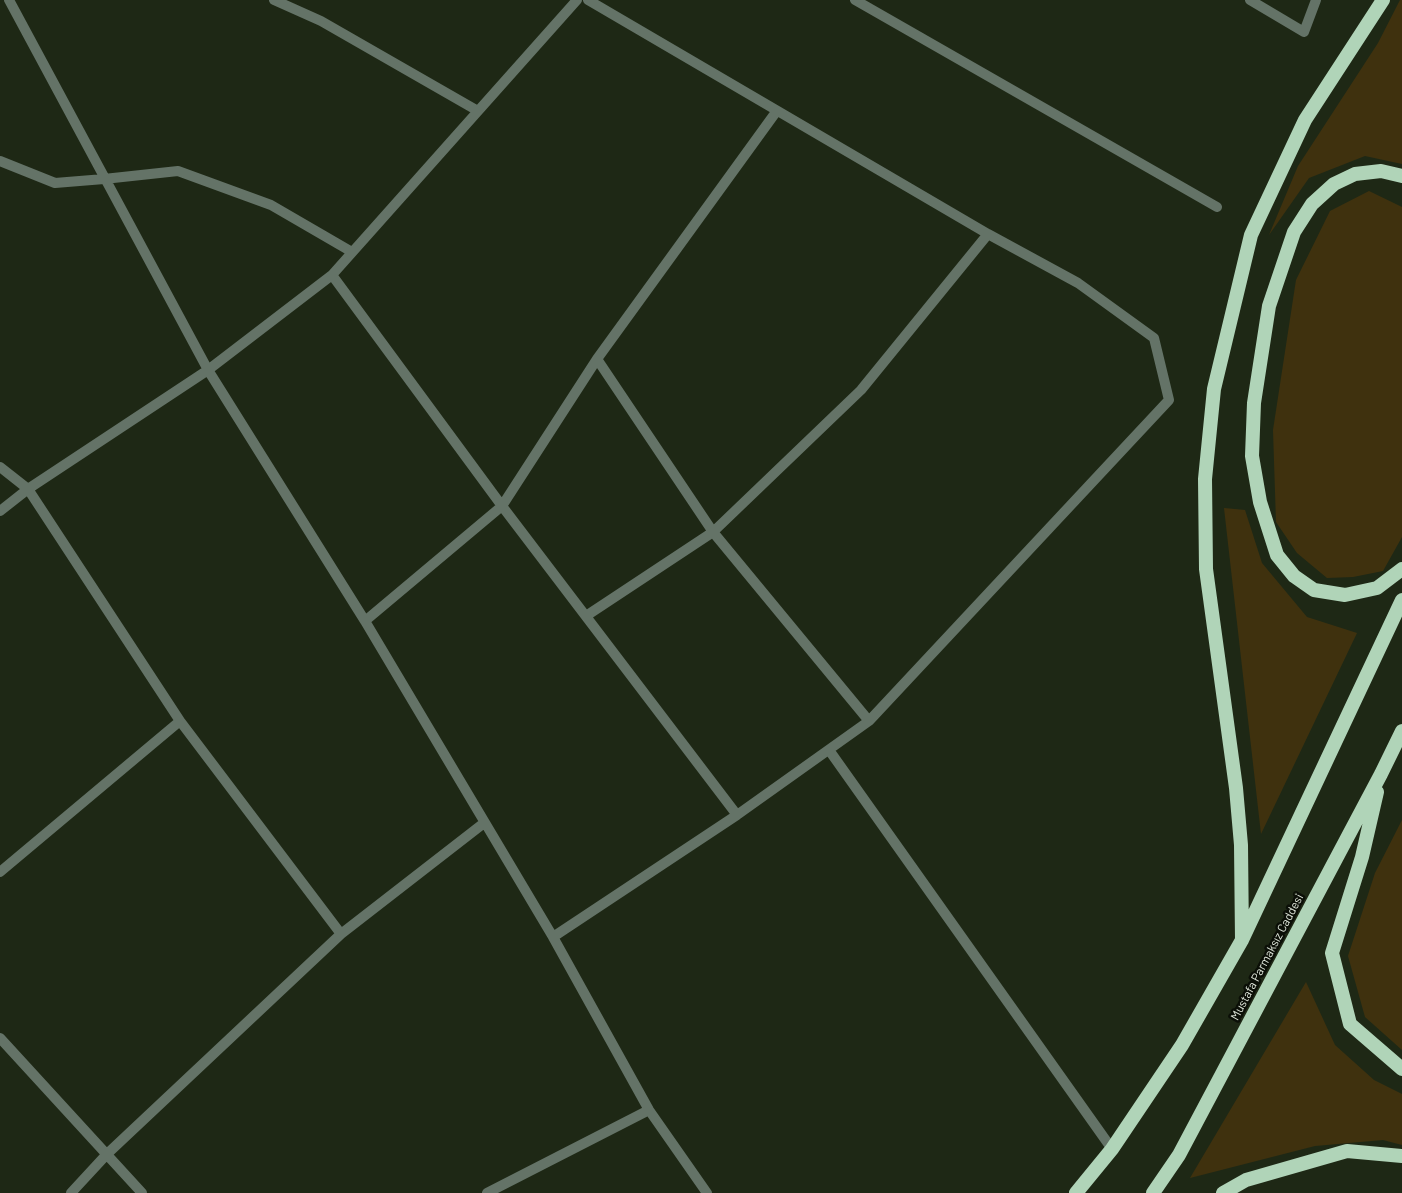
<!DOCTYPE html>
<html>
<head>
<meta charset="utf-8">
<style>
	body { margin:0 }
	canvas { display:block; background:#1e2815 }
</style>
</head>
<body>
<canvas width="1402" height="1193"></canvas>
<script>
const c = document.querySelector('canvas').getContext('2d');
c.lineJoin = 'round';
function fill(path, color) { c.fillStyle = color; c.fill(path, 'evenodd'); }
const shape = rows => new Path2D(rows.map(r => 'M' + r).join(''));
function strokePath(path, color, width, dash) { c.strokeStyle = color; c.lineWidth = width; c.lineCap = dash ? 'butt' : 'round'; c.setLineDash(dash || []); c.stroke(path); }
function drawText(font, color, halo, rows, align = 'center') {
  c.font = font + ' Barlow,sans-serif'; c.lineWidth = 5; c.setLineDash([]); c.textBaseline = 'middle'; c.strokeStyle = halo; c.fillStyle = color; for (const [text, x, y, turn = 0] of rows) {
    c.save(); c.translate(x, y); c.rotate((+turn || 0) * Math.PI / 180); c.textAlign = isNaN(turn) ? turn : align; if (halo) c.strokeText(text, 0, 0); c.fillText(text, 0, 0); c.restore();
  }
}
const green = shape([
	[1400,0,1402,0,1402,164,1365,156,1309,178,1269,235,1298,166,1378,43],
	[1369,191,1402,207,1402,537,1383,571,1353,577,1327,578,1297,553,1276,522,1273,430,1296,280,1330,211],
	[1224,508,1245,510,1262,563,1307,617,1357,633,1261,834],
	[1402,820,1402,1050,1365,1017,1348,956,1375,873],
	[1306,982,1335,1045,1374,1080,1402,1094,1402,1145,1383,1140,1315,1146,1190,1178]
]);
const minor = shape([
	[9,0,208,370,365,621,553,937,649,1110,707,1193],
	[274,0,321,21,478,111],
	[855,0,1217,207],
	[1250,0,1304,32,1316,0],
	[0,161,55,183,104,179,178,171,271,205,352,252],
	[332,275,502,506,737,815],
	[597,359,713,532,869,721],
	[0,467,28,489,180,721,341,934],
	[0,511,28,489,208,370,332,275,577,0],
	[586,616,713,532,861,390,988,234],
	[365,621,502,506,597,359,776,112],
	[829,750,1112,1149],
	[0,872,180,721],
	[553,937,737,815,869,721,1169,400,1154,338,1078,283,988,234,588,0],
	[0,1038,142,1193],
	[71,1193,107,1154,341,934,484,823],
	[487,1193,649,1110]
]);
const trunk = shape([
	[1402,176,1381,171,1355,174,1334,184,1312,204,1294,232,1269,306,1254,403,1252,456,1260,502,1277,555,1294,576,1314,590,1345,595,1377,588,1402,569],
	[1377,792,1362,857,1332,953,1350,1024,1402,1069],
	[1242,940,1241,845,1236,788,1206,569,1205,479,1214,389,1251,235,1305,120,1383,0],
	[1076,1193,1112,1149,1182,1045,1242,940,1402,600],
	[1153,1193,1179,1155,1381,774,1402,731],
	[1223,1193,1246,1180,1347,1151,1402,1156]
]);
const streetNames = [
	["Mustafa Parmaksız Caddesi",1267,957,-62]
];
fill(green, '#3f310e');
strokePath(minor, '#647367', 10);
strokePath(trunk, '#b0d4b8', 14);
drawText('12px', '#e0e7db', '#0b0f07', streetNames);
</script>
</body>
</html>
